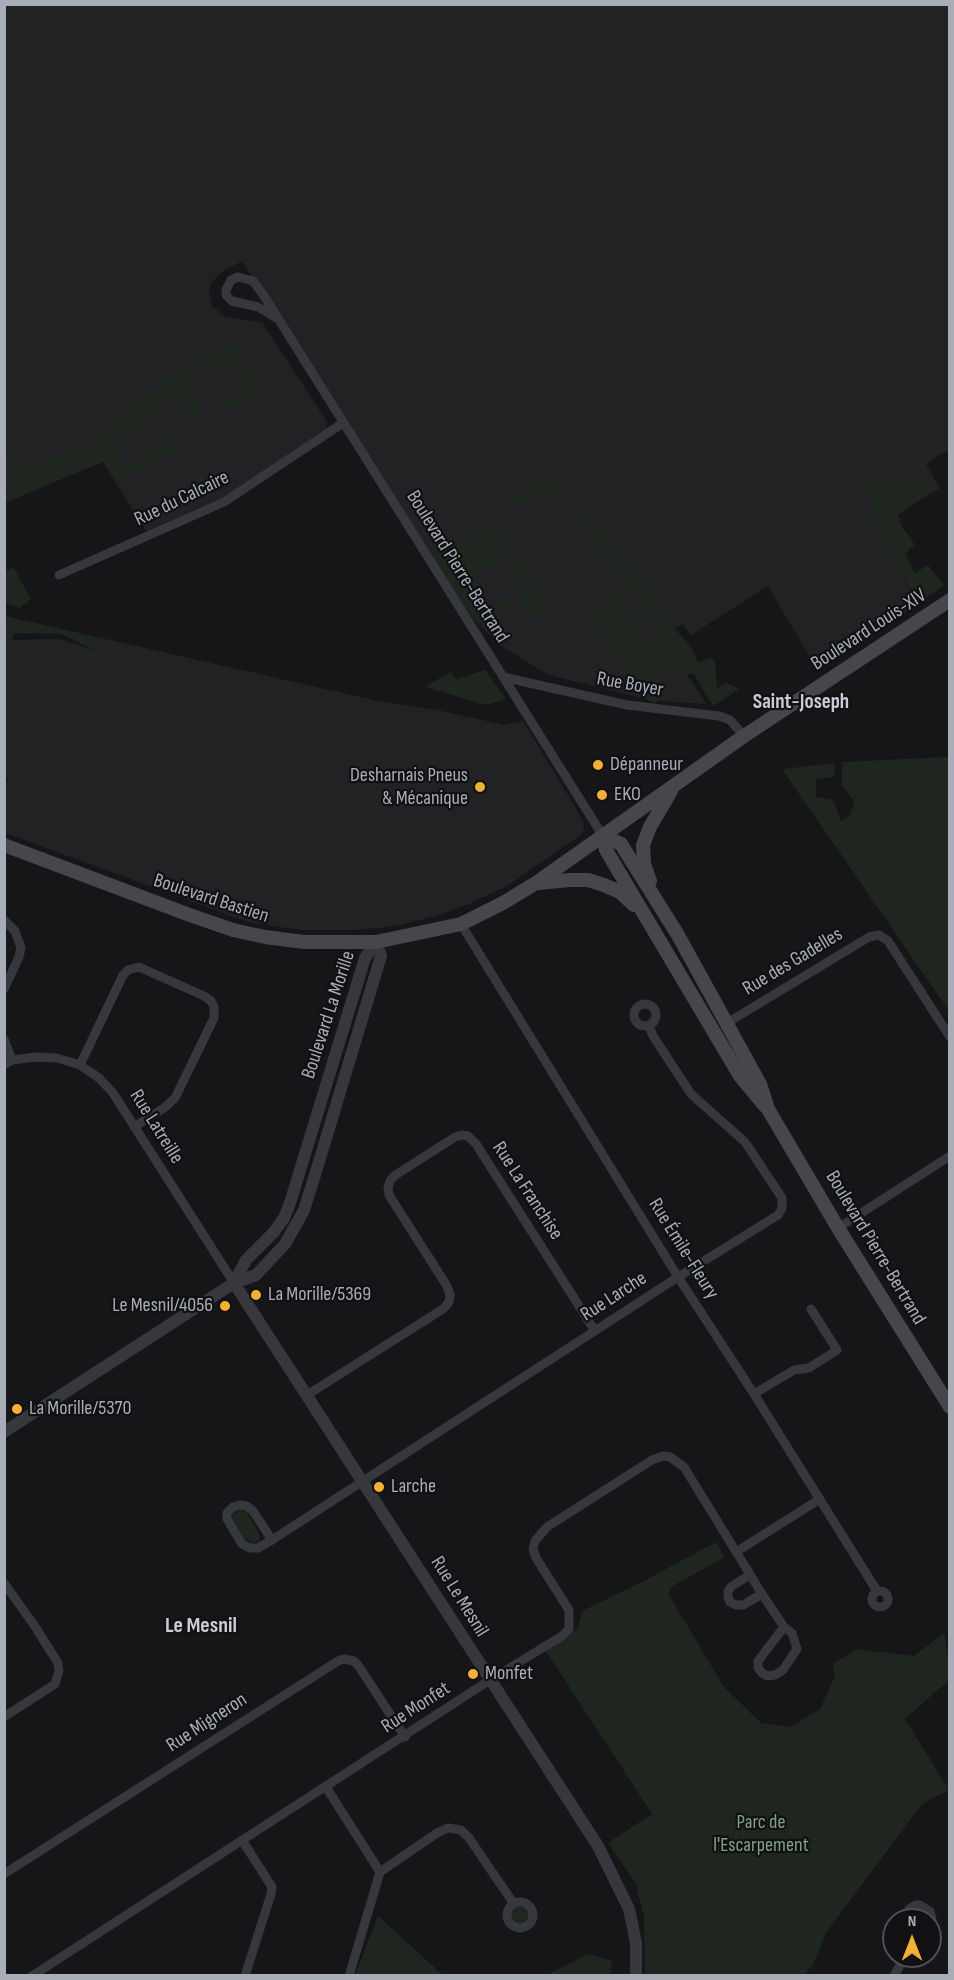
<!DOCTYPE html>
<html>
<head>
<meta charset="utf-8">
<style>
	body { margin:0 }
	#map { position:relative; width:954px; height:1980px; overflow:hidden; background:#161618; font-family:"Sofia Sans Condensed",sans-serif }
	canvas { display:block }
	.frame { position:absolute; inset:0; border:6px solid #a8adb8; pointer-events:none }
	.north { position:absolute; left:882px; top:1908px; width:60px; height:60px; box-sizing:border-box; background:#111113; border:2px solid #4d4f55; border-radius:50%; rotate:0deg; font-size:16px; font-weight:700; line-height:24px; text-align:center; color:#a8adb8 }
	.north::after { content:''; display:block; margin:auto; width:21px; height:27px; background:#f2b134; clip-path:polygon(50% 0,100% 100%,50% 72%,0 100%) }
</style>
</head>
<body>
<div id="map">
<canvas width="954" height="1980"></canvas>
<div class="frame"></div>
<div class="north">N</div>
</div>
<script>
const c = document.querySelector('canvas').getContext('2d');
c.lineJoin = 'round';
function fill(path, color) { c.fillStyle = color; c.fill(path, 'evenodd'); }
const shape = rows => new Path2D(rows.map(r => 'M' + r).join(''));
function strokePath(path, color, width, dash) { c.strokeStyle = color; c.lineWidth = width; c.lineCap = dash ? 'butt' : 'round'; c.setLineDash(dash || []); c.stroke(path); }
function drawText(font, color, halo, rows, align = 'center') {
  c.font = font + ' "Sofia Sans Condensed",sans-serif'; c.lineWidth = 4.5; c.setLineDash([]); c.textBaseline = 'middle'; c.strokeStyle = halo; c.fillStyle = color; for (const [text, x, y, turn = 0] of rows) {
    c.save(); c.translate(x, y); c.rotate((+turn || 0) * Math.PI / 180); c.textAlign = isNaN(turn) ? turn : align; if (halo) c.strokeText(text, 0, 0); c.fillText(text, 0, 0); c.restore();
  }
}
const built = shape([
	[5,5,949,5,949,449,926,464,940,488,875,528,918,604,817,669,768,586,691,635,683,624,663,636,706,704,654,701,549,675,501,646,472,618,242,261,219,274,210,285,209,293,212,306,225,317,262,322,327,422,326,429,222,498,146,531,103,462,5,503],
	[4,637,15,640,60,639,93,650,97,637,378,701,438,710,504,725,523,721,583,820,584,829,581,835,507,886,469,904,435,916,396,926,357,930,300,930,248,922,5,833,5,781,9,781,4,774]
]);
const green = shape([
	[231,342,266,388,230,408,220,405,240,390,239,378,230,366,222,363,216,368,209,363,192,376,193,395,204,413,196,423,174,396,115,447,124,466,177,437,186,445,118,480,106,461,14,497,5,494,5,453,21,465,93,443,131,404,159,391,162,381],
	[552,474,560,478,560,491,545,499,525,502,507,509,501,504],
	[861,480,937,485,936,489,898,515,901,525,915,545,905,554,915,573,928,565,944,586,918,602,866,514,875,504],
	[586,514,647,585,674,628,693,649,698,663,710,657,715,661,717,688,727,683,739,689,713,706,694,674,683,674,670,667,659,674,663,694,655,704,642,697,585,614,605,600,613,590,642,626,644,641,651,645,657,639,657,627,642,610,634,594,583,530,581,520],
	[490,525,514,549,540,595,541,613,534,617,521,603,517,588,520,583,497,543,486,549,499,564,472,575,475,580,470,587,482,610,510,595,515,605,491,622,473,617,451,590,434,559,432,544,435,536,449,550,476,530],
	[14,568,31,599,20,608,5,604,5,570],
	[5,616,97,637,94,650,61,634,14,633,5,652],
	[485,670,506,699,486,705,425,687,450,672,457,679],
	[949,757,950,757,949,1011,782,769,835,763,834,777,816,779,816,797,833,800,841,821,851,814,854,801,842,785,842,762],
	[241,1510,246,1511,259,1533,260,1540,257,1542,252,1543,245,1539,231,1519,234,1514],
	[716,1542,725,1557,671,1587,669,1595,724,1687,761,1723,790,1727,820,1709,835,1675,833,1664,856,1649,914,1656,944,1633,949,1659,949,1680,905,1719,949,1790,922,1804,826,1933,813,1964,805,1975,645,1975,644,1917,636,1884,608,1843,652,1814,544,1648,577,1630,582,1611,646,1580],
	[512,1901,525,1903,530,1907,532,1917,527,1925,516,1927,510,1923,507,1916],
	[378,1916,443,1975,355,1975],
	[588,1954,612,1961,610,1975,547,1975]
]);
const minor = shape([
	[278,319,258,307,232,301,226,295,226,290,231,280,238,277,253,281,264,296,603,836],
	[59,575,224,502,343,423],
	[503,677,627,705,719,716,730,720,744,736],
	[4,920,15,931,21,948,19,957,4,989],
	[461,924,678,1277,754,1394,877,1591],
	'634 1015a11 11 0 1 1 22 0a11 11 0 1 1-22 0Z',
	[727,1023,869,937,879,935,888,941,950,1037],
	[4,1039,12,1060],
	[4,1065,12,1060,37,1057,57,1058,80,1065,99,1078,113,1093,234,1283],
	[80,1065,123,975,128,970,139,967,204,996,211,1001,214,1007,214,1018,175,1098,164,1108,134,1127],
	[838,1228,950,1156],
	[754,1394,794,1370,809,1368,837,1350,811,1309],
	[307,1395,443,1309,449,1302,450,1295,447,1286,389,1195,388,1188,390,1181,394,1176,455,1137,462,1135,468,1136,476,1144,595,1331],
	[272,1540,253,1511,247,1506,240,1505,233,1507,227,1513,227,1519,242,1544,250,1548,258,1548,272,1540,363,1481,678,1277,778,1215,782,1208,782,1198,745,1142,691,1094,653,1036,649,1026],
	[736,1552,820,1499],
	[750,1575,732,1586,728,1591,728,1597,730,1602,736,1605,743,1605,762,1594],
	[4,1583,34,1625,58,1663,59,1671,55,1684,4,1717],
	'872 1599a8 8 0 1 1 16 0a8 8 0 1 1-16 0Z',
	[326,1787,380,1872,349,1976],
	[242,1840,272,1887,271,1894,245,1976],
	[380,1872,437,1833,448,1828,461,1830,469,1838,514,1904],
	[4,1874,338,1661,344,1659,354,1661,358,1665,405,1737],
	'507 1915a13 13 0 1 1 26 0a13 13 0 1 1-26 0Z',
	[907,1920,909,1909,916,1905,920,1905,930,1911,932,1919,930,1924],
	[32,1976,490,1680,562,1636,569,1629,569,1610,536,1558,533,1549,535,1541,547,1527,652,1460,663,1456,670,1457,684,1467,762,1594,784,1627,792,1633,797,1649,783,1670,775,1675,767,1676,762,1673,758,1668,758,1661,784,1627],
	[894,1976,905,1956]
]);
const tertiary = shape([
	[234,1283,598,1846,629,1909,636,1943,636,1976],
	[234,1283,246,1260,274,1232,284,1218,290,1203,365,958,376,942],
	[4,1432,234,1283,256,1275,285,1244,304,1210,315,1175,381,956,376,942]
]);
const secondary = shape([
	[603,836,621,844,678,935,760,1084,768,1109,838,1228,950,1407],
	[603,836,606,850,740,1076,765,1106],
	[4,845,187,914,233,930,265,937,304,942,376,942,461,924,503,903,536,883,744,736,950,600],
	[650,881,644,864,643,845,650,827,671,791],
	[538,883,570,880,588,880,604,885,620,892,634,905]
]);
const markers = [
	[598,765,6,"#f2b134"],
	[480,787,6,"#f2b134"],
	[602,795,6,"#f2b134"],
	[256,1295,6,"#f2b134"],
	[225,1306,6,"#f2b134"],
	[17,1409,6,"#f2b134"],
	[379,1487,6,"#f2b134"],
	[473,1674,6,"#f2b134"]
];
const streetNames = [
	["Rue du Calcaire",182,499,-26],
	["Boulevard Pierre-Bertrand",457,567,58],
	["Boulevard Louis-XIV",869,630,-33],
	["Rue Boyer",630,685,10],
	["Boulevard Bastien",211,899,18],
	["Rue des Gadelles",793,962,-31],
	["Boulevard La Morille",329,1015,-72],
	["Rue Latreille",156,1127,58],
	["Rue La Franchise",527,1191,57],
	["Boulevard Pierre-Bertrand",875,1248,59],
	["Rue Émile-Fleury",683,1249,58],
	["Rue Larche",614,1297,-33],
	["Rue Le Mesnil",459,1597,58],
	["Rue Monfet",416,1708,-33],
	["Rue Migneron",207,1723,-33]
];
const poiNames = [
	["Dépanneur",610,765],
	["Desharnais Pneus",468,776,"right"],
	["& Mécanique",468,799,"right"],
	["EKO",614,795],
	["La Morille/5369",268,1295],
	["Le Mesnil/4056",213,1306,"right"],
	["La Morille/5370",29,1409],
	["Larche",391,1487],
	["Monfet",485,1674]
];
const parkNames = [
	["Parc de",761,1823],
	["l'Escarpement",761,1846]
];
const neighbourhoodNames = [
	["Saint-Joseph",801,703]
];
const quarterNames = [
	["Le Mesnil",201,1626]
];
fill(built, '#222225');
fill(green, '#1e261f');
strokePath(minor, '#37383d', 9);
strokePath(tertiary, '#37383d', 12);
strokePath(secondary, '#45474d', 14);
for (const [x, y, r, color] of markers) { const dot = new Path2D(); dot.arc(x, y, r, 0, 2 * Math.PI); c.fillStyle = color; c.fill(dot); strokePath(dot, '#111113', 2); }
drawText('20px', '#a8adb8', '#111113', streetNames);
drawText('20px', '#a8adb8', '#111113', poiNames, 'left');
drawText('20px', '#7fa381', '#111113', parkNames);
drawText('bold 21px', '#c9ccd4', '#111113', neighbourhoodNames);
drawText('bold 22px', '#c9ccd4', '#111113', quarterNames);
</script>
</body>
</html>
